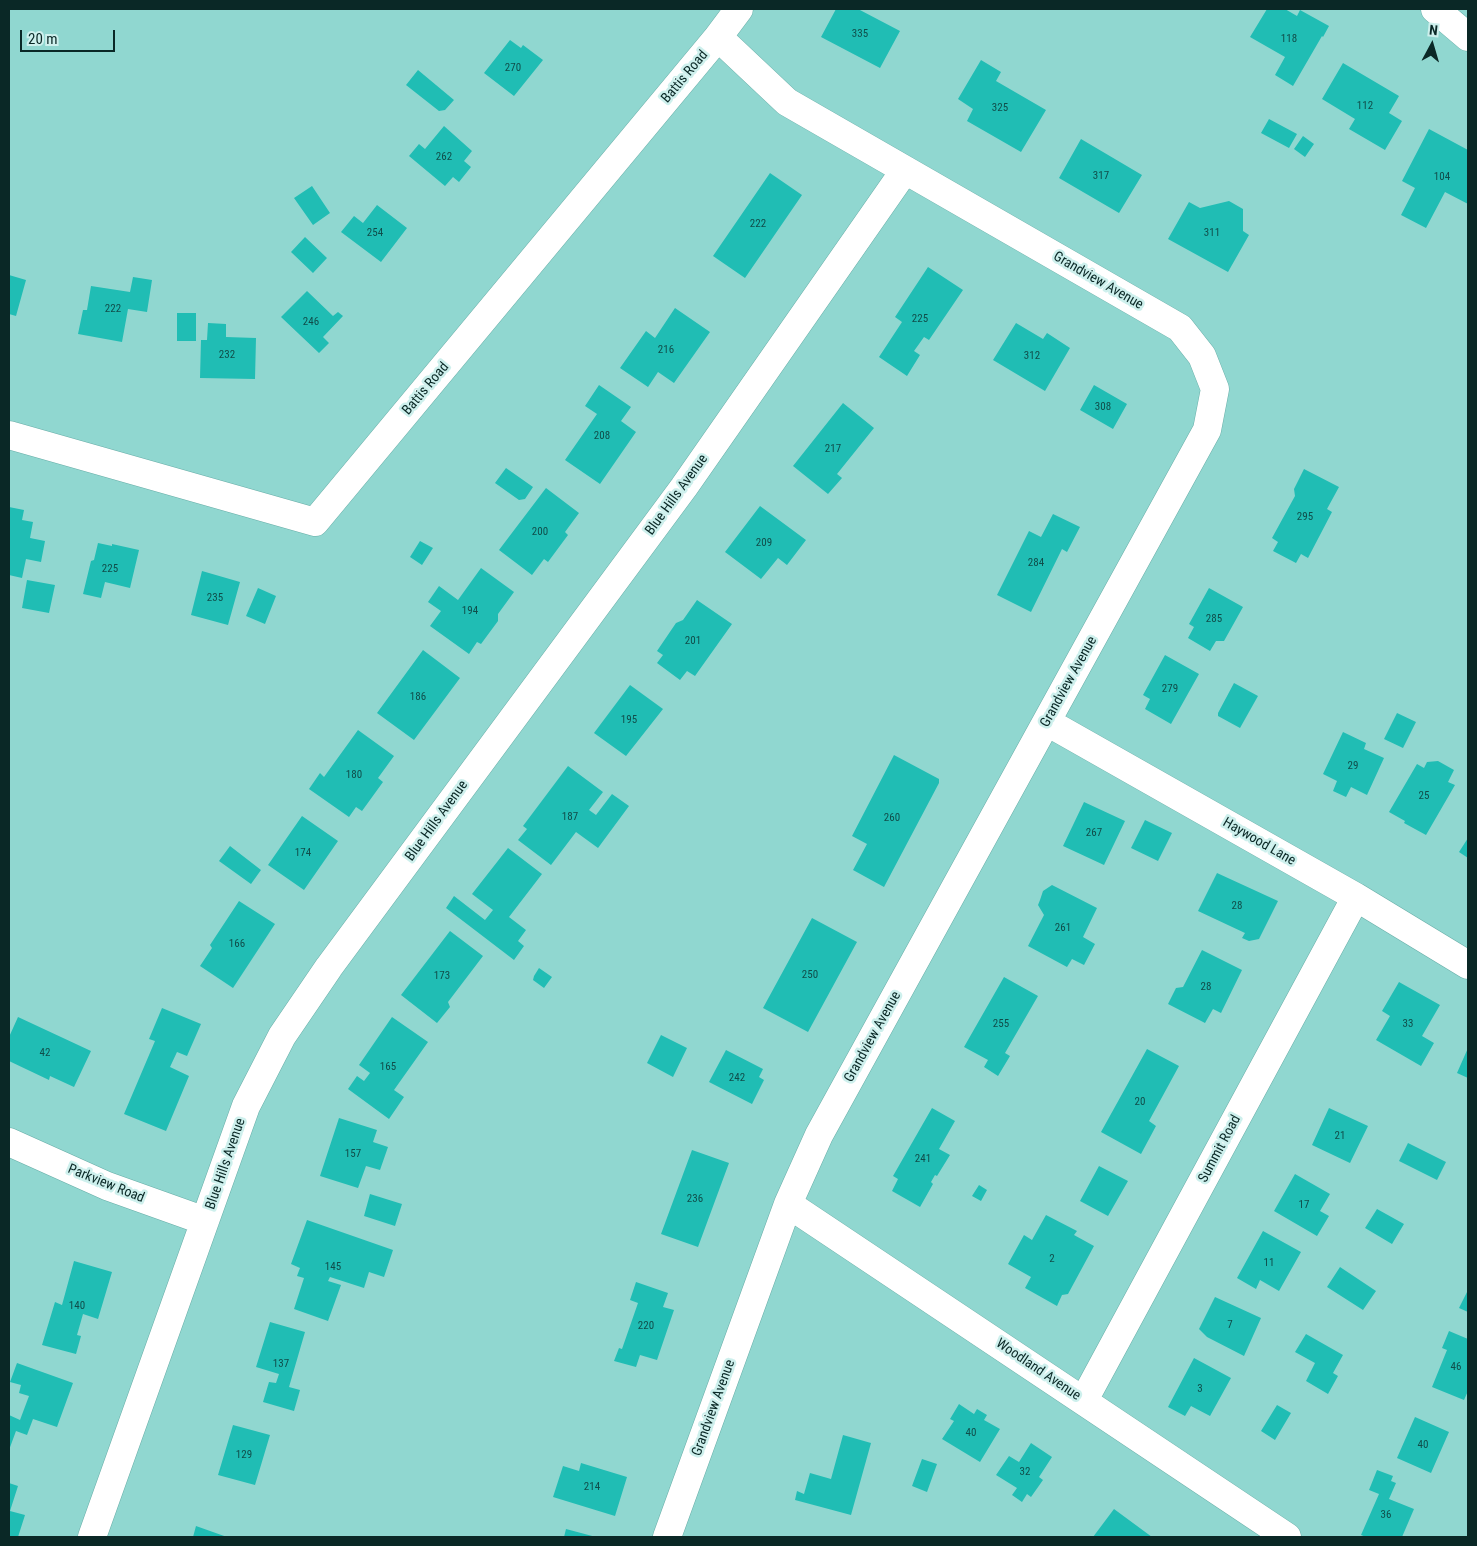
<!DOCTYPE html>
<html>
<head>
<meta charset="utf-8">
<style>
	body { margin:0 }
	#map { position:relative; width:1477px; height:1546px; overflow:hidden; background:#90d7d0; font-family:"Roboto Condensed",sans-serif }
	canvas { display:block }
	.frame { position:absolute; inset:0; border:10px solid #0a2826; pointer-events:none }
	.north { position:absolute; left:1407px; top:20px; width:50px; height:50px; -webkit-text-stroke:4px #cef0ed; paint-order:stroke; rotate:6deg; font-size:14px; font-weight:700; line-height:20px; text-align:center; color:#0a2826 }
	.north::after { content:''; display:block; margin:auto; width:18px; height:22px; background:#0a2826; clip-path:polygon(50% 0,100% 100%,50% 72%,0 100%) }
	.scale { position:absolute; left:20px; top:30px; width:95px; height:22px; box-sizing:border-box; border:2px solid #0a2826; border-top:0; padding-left:6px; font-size:15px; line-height:18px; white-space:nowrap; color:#0a2826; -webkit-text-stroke:4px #cef0ed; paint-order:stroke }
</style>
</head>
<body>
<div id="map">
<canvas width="1477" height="1546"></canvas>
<div class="frame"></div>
<div class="north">N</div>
<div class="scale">20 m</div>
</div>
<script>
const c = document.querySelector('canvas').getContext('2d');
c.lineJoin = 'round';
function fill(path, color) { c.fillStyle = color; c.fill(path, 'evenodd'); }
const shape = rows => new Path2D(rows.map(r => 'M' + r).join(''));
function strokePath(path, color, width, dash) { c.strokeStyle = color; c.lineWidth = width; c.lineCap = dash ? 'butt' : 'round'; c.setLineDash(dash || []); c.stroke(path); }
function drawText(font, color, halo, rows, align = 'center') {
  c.font = font + ' "Roboto Condensed",sans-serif'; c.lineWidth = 5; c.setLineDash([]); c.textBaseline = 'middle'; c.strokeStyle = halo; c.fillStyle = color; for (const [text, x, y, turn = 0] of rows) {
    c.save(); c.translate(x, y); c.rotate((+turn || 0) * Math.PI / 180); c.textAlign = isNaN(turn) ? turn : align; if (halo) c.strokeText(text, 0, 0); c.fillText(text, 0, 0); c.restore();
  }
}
const building = shape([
	[836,9,858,9,900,31,880,68,821,37],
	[1267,9,1285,9,1297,16,1300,10,1329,26,1323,37,1322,36,1293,86,1275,75,1285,57,1250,37],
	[510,40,521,48,523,45,543,60,514,96,484,73],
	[981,60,1001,72,996,81,1046,110,1021,152,967,121,973,109,958,99],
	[1343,63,1399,96,1389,113,1402,121,1385,150,1349,129,1355,119,1322,99],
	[418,70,454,100,445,110,439,111,406,85],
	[1269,119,1297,134,1289,148,1261,133],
	[444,126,472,151,464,161,471,167,459,182,453,177,445,186,409,156,419,144,425,149],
	[1429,129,1468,150,1468,204,1445,192,1426,228,1401,215,1415,188,1402,181],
	[1303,136,1314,144,1305,157,1294,149],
	[1081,139,1142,175,1119,213,1059,178],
	[770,173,802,195,745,278,713,256],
	[312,186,330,213,313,225,294,198],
	[1229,201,1243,209,1243,231,1249,235,1228,272,1168,239,1189,202,1200,208],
	[377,205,407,228,381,262,341,232,354,216,363,223],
	[305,237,327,258,313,273,291,252],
	[928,267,963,290,929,340,924,337,914,351,920,355,907,376,879,357,902,322,895,317],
	[9,275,26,280,16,316,9,314],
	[133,277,152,280,147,312,128,309,122,342,78,334,83,310,87,310,91,286,130,292],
	[307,291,333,316,338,312,343,316,323,337,329,343,319,353,281,317],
	[675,308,710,332,674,383,658,372,648,387,620,368,646,331,655,338],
	[177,313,196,313,196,341,177,341],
	[208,323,226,324,226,337,256,338,255,379,200,378,201,340,207,340],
	[1016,323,1043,339,1047,333,1070,348,1045,391,993,360],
	[599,385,631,407,621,421,636,432,600,484,565,460,597,414,585,406],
	[1094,385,1127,404,1113,429,1080,410],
	[843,403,874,428,837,474,842,478,828,494,793,466],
	[506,468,533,487,525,499,519,500,495,483],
	[1304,469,1339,487,1327,509,1332,512,1308,558,1301,554,1296,563,1273,551,1278,542,1272,538,1295,496,1294,489],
	[546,488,579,513,565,532,568,535,548,562,544,559,532,575,499,550],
	[760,506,806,540,787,565,778,558,761,579,725,552],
	[9,507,24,510,22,520,33,522,30,538,45,541,41,562,26,559,22,578,9,575],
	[1053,514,1080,527,1067,552,1062,549,1031,612,997,595,1029,531,1041,537],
	[420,541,433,548,422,565,410,557],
	[98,543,112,546,112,544,139,550,130,588,105,582,101,598,83,594,91,561,94,560],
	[481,568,514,592,498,614,498,621,481,644,477,642,469,654,430,626,441,611,428,602,439,586,458,600],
	[202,571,240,582,228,625,191,615],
	[27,580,55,585,49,613,22,608],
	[258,588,276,596,265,624,246,616],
	[1209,588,1243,607,1224,641,1216,641,1210,651,1188,638,1194,627,1189,624],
	[697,600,732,624,695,676,687,671,680,680,657,663,663,655,657,651,676,623,683,620],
	[423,650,460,678,414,740,377,713],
	[1165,655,1199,674,1171,724,1145,709,1150,699,1143,695],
	[1234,683,1258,696,1240,728,1218,716,1218,713],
	[630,685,663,709,626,756,594,733],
	[1397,713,1416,722,1403,748,1384,739],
	[358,730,394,756,378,778,383,782,362,811,356,807,349,817,309,789,320,773,324,777],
	[1343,732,1366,743,1364,749,1384,758,1367,795,1351,787,1346,797,1333,791,1337,781,1323,774],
	[894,755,939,779,939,783,884,887,853,870,867,844,852,836],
	[1438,761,1454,770,1448,782,1455,785,1426,835,1404,823,1405,821,1389,812,1417,764,1424,768,1427,762],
	[568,766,603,792,589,810,596,815,612,794,629,806,598,848,576,832,551,865,518,840,527,829,523,826],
	[1084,802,1125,821,1104,865,1063,846],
	[302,816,338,841,304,890,268,865],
	[1145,820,1172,833,1158,861,1131,848],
	[1468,838,1468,858,1459,852],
	[230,846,261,870,251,884,219,861],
	[508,848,542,874,509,917,526,930,518,941,524,946,514,960,446,908,454,896,485,920,493,910,472,894],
	[1217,873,1278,901,1259,939,1249,941,1242,938,1245,933,1198,911],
	[1052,885,1097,908,1083,937,1095,944,1084,965,1072,959,1067,967,1028,946,1044,915,1038,905,1040,900,1043,891],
	[239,901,275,924,233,988,200,966,212,948,210,945],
	[812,918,857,942,808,1032,763,1008],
	[450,931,483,956,448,1002,450,1007,437,1023,401,995],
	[1202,950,1242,970,1221,1013,1213,1009,1205,1023,1168,1004,1176,988,1183,987],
	[539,968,552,977,544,988,533,980,534,976],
	[1004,977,1038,996,1005,1053,1010,1056,998,1076,984,1067,988,1060,964,1047],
	[1399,982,1440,1005,1422,1036,1434,1043,1421,1066,1376,1040,1390,1016,1382,1011],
	[162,1008,201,1024,187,1056,177,1052,170,1067,189,1076,166,1131,124,1114,155,1041,149,1039],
	[18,1017,91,1051,74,1087,50,1076,49,1080,9,1061,9,1037],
	[392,1017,428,1042,394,1090,404,1097,389,1119,348,1089,357,1076,364,1081,370,1073,359,1065],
	[661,1035,687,1048,673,1077,647,1063],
	[1468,1048,1468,1078,1457,1073],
	[1147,1049,1179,1066,1149,1121,1156,1126,1141,1154,1101,1132],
	[726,1050,763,1069,759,1077,764,1080,752,1104,709,1082],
	[932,1108,955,1121,939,1149,950,1155,937,1176,935,1175,931,1182,933,1184,920,1207,892,1191,898,1179,893,1176],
	[1329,1108,1368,1126,1350,1163,1312,1145],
	[339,1118,377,1130,373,1142,388,1147,380,1170,366,1166,358,1188,320,1176],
	[1408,1143,1446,1162,1437,1180,1399,1161],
	[692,1150,729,1163,698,1247,661,1234],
	[1099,1166,1128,1181,1108,1216,1080,1201],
	[1295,1174,1330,1194,1320,1211,1329,1216,1317,1236,1274,1211],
	[979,1185,987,1190,981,1201,972,1196],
	[370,1194,402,1204,395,1226,364,1216],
	[1377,1209,1404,1224,1392,1244,1365,1228],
	[1046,1215,1077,1231,1074,1235,1094,1246,1068,1294,1062,1295,1057,1306,1025,1288,1031,1277,1008,1264,1024,1235,1032,1240],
	[307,1220,393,1250,384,1277,369,1272,364,1288,330,1277,328,1281,341,1285,328,1321,294,1309,304,1278,297,1276,300,1268,291,1264],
	[1263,1231,1301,1252,1279,1291,1260,1280,1256,1289,1237,1278],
	[74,1261,112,1272,98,1319,83,1314,77,1335,81,1336,76,1354,42,1345,55,1302,62,1305],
	[1340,1267,1376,1291,1363,1310,1327,1287],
	[636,1282,668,1293,663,1307,674,1310,657,1360,640,1355,636,1367,614,1361,619,1348,622,1349,638,1303,630,1300],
	[1468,1290,1468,1312,1459,1308],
	[1215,1297,1261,1318,1244,1356,1207,1337,1199,1329],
	[270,1322,305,1332,289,1387,300,1390,294,1411,263,1402,269,1382,276,1383,279,1374,256,1367],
	[1449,1331,1468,1339,1468,1391,1464,1400,1432,1387,1447,1350,1442,1348],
	[1306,1334,1343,1355,1333,1373,1338,1376,1328,1394,1306,1381,1315,1363,1295,1352],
	[1194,1358,1231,1378,1210,1416,1191,1406,1185,1416,1168,1407],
	[17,1363,73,1383,57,1427,33,1419,27,1435,16,1431,9,1450,9,1415,20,1420,29,1396,19,1393,21,1385,10,1382],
	[959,1404,974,1414,977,1409,987,1415,984,1420,1000,1429,980,1462,942,1439,954,1421,950,1419],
	[1277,1405,1291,1413,1275,1440,1261,1431],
	[1415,1417,1449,1432,1431,1473,1397,1458],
	[233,1425,270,1435,255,1485,218,1475],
	[843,1435,871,1443,851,1515,795,1500,797,1491,804,1494,810,1473,831,1479],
	[1031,1443,1052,1457,1039,1477,1043,1480,1031,1497,1027,1494,1022,1502,1012,1495,1017,1488,996,1475,1009,1456,1019,1462],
	[922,1459,937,1464,927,1492,912,1486],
	[581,1463,627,1477,615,1516,553,1497,563,1466,579,1471],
	[1377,1470,1393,1476,1391,1481,1396,1483,1389,1499,1414,1509,1402,1537,1366,1537,1361,1535,1379,1494,1369,1490],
	[9,1483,18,1486,10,1511,25,1515,18,1537,9,1537],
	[1114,1509,1152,1537,1093,1537],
	[196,1526,227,1537,193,1537],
	[566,1529,596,1537,564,1537]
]);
const street = shape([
	[1435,9,1468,37],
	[9,435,315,522,718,37,739,9],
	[1047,722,1356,897,1468,965],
	[9,1142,107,1186,205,1221],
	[788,1204,1287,1537],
	[1084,1400,1356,897],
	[92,1537,246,1106,282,1036,329,967,684,487,905,170],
	[667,1537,788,1204,819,1135,1207,430,1215,389,1202,356,1180,328,787,102,718,37]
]);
const numberNames = [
	["335",860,34],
	["118",1289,39],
	["270",513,68],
	["112",1365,106],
	["325",1000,108],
	["262",444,157],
	["317",1101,176],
	["104",1442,177],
	["222",758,224],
	["254",375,233],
	["311",1212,233],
	["222",113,309],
	["225",920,319],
	["246",311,322],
	["216",666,350],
	["232",227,355],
	["312",1032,356],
	["308",1103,407],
	["208",602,436],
	["217",833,449],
	["295",1305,517],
	["200",540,532],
	["209",764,543],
	["284",1036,563],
	["225",110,569],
	["235",215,598],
	["194",470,611],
	["285",1214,619],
	["201",693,641],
	["279",1170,689],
	["186",418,697],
	["195",629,720],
	["29",1353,766],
	["180",354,775],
	["25",1424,796],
	["187",570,817],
	["260",892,818],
	["267",1094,833],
	["174",303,853],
	["28",1237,906],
	["261",1063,928],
	["166",237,944],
	["250",810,975],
	["173",442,976],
	["28",1206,987],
	["255",1001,1024],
	["33",1408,1024],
	["42",45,1053],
	["165",388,1067],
	["242",737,1078],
	["20",1140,1102],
	["21",1340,1136],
	["157",353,1154],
	["241",923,1159],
	["236",695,1199],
	["17",1304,1205],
	["2",1052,1259],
	["11",1269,1263],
	["145",333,1267],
	["140",77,1306],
	["7",1230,1325],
	["220",646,1326],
	["137",281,1364],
	["46",1456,1367],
	["3",1200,1389],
	["40",971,1433],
	["40",1423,1445],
	["129",244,1455],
	["32",1025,1472],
	["214",592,1487],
	["36",1386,1515]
];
const streetNames = [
	["Battis Road",685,77,-50],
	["Grandview Avenue",1098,281,30],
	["Battis Road",426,389,-50],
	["Blue Hills Avenue",677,495,-54],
	["Grandview Avenue",1069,682,-61],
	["Blue Hills Avenue",437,821,-54],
	["Haywood Lane",1259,842,30],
	["Grandview Avenue",873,1037,-61],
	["Summit Road",1220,1149,-62],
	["Blue Hills Avenue",226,1164,-71],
	["Parkview Road",106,1184,22],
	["Woodland Avenue",1038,1370,34],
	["Grandview Avenue",714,1408,-70]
];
fill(building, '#20bdb4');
strokePath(street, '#67ada7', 29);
strokePath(street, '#fff', 28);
drawText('11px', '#104d4a', null, numberNames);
drawText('14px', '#0a2826', '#cef0ed', streetNames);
</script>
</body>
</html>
